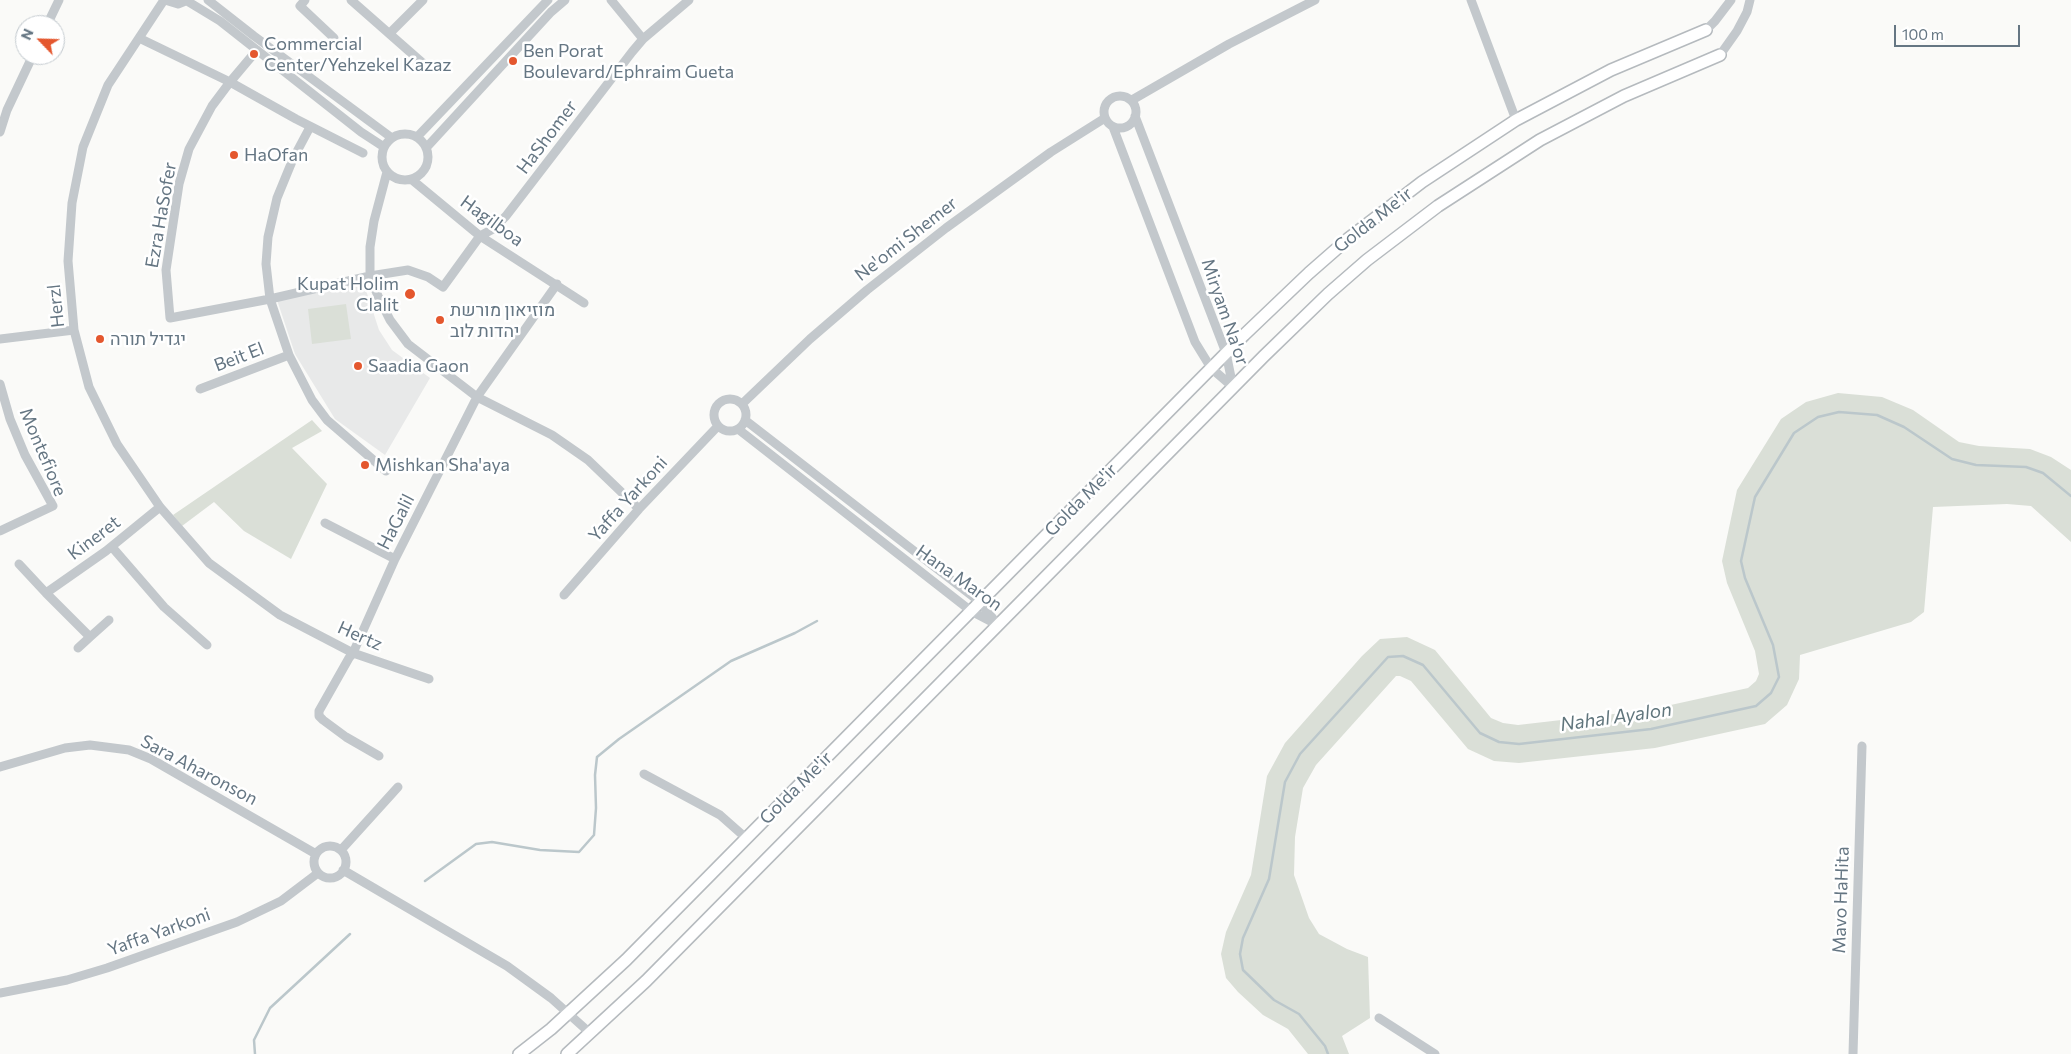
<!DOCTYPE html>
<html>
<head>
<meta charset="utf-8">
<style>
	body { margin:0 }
	#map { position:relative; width:2071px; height:1054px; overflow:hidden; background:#fafaf8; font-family:Commissioner,sans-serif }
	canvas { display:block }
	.north { position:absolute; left:15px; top:15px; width:50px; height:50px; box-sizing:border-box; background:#fff; border:1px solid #c1c8cd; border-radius:50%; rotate:294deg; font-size:14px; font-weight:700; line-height:20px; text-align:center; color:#657683 }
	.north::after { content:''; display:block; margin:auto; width:18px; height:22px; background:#e4572e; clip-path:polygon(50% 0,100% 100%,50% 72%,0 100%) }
	.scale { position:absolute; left:1894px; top:25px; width:126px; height:22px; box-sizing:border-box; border:2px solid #657683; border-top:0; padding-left:6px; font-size:15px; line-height:18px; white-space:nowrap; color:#657683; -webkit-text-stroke:4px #fff; paint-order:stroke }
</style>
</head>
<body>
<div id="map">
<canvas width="2071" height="1054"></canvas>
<div class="north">N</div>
<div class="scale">100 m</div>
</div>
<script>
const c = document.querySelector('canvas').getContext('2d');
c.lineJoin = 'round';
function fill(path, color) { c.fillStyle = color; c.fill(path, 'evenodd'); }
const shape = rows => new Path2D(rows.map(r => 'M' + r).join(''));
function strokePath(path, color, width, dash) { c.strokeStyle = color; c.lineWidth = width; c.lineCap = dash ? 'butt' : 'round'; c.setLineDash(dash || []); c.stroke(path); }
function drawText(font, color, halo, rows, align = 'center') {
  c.font = font + ' Commissioner,Heebo,sans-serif'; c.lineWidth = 5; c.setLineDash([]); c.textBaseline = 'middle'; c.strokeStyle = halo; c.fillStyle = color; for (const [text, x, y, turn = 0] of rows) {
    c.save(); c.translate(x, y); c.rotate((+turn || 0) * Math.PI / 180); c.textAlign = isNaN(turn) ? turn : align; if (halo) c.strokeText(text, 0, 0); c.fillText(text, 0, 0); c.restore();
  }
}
const built = shape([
	[363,281,379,330,392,350,430,378,385,455,335,419,295,354,275,294]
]);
const green = shape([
	[346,304,351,339,312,344,308,309],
	[1838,393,1882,397,1913,410,1959,442,1979,446,2030,449,2051,457,2071,470,2071,542,2031,506,2007,504,1933,507,1924,612,1911,622,1800,655,1799,679,1787,705,1765,724,1655,748,1519,763,1494,761,1468,749,1411,681,1400,676,1396,676,1316,765,1303,788,1295,837,1294,875,1309,918,1319,934,1347,949,1368,957,1370,1018,1342,1036,1349,1054,1308,1054,1288,1029,1263,1015,1238,992,1226,978,1221,954,1226,932,1251,875,1267,776,1285,743,1362,656,1380,639,1407,637,1435,650,1491,718,1503,723,1518,725,1648,710,1748,688,1756,681,1759,674,1755,651,1727,583,1722,561,1737,490,1781,419,1806,402],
	[312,420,322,431,292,448,327,484,291,559,244,531,214,502,182,526,173,515]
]);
const stream = shape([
	[425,881,476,844,492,842,540,850,579,852,594,835,596,808,595,775,597,757,619,739,731,661,795,633,817,621],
	[255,1054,254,1040,270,1008,350,934],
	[1328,1054,1325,1046,1299,1014,1274,1000,1243,970,1240,954,1243,938,1269,879,1285,782,1300,754,1388,657,1403,656,1423,665,1480,733,1499,742,1519,744,1651,729,1756,706,1771,693,1779,677,1773,645,1745,578,1741,561,1755,497,1794,433,1818,417,1839,412,1877,415,1904,427,1952,459,1976,465,2026,467,2043,473,2071,496]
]);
const minor = shape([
	[164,0,108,85,83,147,72,203,68,261,74,330,89,387,117,444,160,507,209,563,280,615,353,653,429,679],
	[165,0,178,4,188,0],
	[208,0,254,36,392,138],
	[305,0,300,6,334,38],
	[351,0,426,66],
	[611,0,643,39],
	[1471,0,1516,120],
	[187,1,220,21,361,132,384,147],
	[47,25,59,0],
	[1706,30,1715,21,1731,0],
	[390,33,423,0],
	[139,38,230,82,296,119,363,153],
	[257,50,230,82,212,106,189,149,179,184,166,270,170,318,270,299,370,276,408,270,428,277,443,287,480,236,493,229,506,216,632,52,643,39,689,0],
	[1720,55,1737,31,1747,12,1750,0],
	'1104 112a16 16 0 1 1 32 0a16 16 0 1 1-32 0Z',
	[1132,100,1229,44,1315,0],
	[1135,116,1226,353,1233,387],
	[310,127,293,159,277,198,268,237,266,264,270,299,289,355,312,400,327,420,386,471],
	[1113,127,1195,342,1211,368,1233,387],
	[0,132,7,110,33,55],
	'382 157a23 23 0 1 1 46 0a23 23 0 1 1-46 0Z',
	[417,137,548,0],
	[426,148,551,12,565,0],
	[387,172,374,221,370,247,370,276,378,296,390,320,408,344,477,397,552,435,588,460,639,509],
	[411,179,480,236,584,303],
	[0,339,74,330],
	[0,384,10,419,25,455,53,506,0,531],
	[200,389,289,355],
	'714 415a16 16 0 1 1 32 0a16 16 0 1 1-32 0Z',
	[742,404,810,339,867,290,946,228,1051,152,1105,118],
	[745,420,980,602,998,625],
	[738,429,971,611,996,624],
	[325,523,395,559],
	[112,547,164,607,207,645],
	[19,564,46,593,106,551,160,507],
	[46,593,90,637,109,620],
	[564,595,639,509,718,426],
	[78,648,90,637],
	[379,756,346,737,323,720,319,716,319,711,349,658,353,653,395,559,477,397,557,284],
	[0,767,65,748,90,745,129,750,151,759,316,854],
	[644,774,720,815,746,838],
	'314 862a16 16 0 1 1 32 0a16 16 0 1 1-32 0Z',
	[341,850,398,787],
	[343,870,507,966,551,998,590,1033],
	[0,993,67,980,107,968,237,922,281,901,318,873],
	[1379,1018,1435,1054],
	[1853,1054,1862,746]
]);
const major = shape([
	[519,1054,551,1029,626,960,1244,335,1309,273,1349,238,1422,182,1516,120,1611,70,1706,30],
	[567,1054,646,981,1264,356,1328,294,1367,260,1438,206,1540,140,1624,96,1720,55]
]);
const markers = [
	[254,54,5,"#e4572e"],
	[513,61,5,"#e4572e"],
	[234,155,5,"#e4572e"],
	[410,294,6,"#e4572e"],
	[440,320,5,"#e4572e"],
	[100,339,5,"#e4572e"],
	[358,366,5,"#e4572e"],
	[365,465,5,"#e4572e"]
];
const poiNames = [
	["Commercial",264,44],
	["Center/Yehzekel Kazaz",264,65],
	["Ben Porat",523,51],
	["Boulevard/Ephraim Gueta",523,72],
	["HaOfan",244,155],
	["Kupat Holim",399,284,"right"],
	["Clalit",399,305,"right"],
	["מוזיאון מורשת",450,310],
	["יהדות לוב",450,331],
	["יגדיל תורה",110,339],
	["Saadia Gaon",368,366],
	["Mishkan Sha'aya",375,465]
];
const streetNames = [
	["HaShomer",547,137,-53],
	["Ezra HaSofer",161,215,-80],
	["Golda Me'ir",1373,220,-38],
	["Hagilboa",492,221,36],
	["Ne'omi Shemer",906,239,-38],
	["Herzl",56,306,-96],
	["Miryam Na'or",1225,312,71],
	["Beit El",239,357,-21],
	["Montefiore",43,452,67],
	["Yaffa Yarkoni",628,499,-48],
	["Golda Me'ir",1081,500,-45],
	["HaGalil",396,522,-63],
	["Kineret",94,538,-37],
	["Hana Maron",959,578,35],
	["Hertz",360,636,24],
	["Sara Aharonson",199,770,28],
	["Golda Me'ir",796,788,-45],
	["Mavo HaHita",1841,900,-88],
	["Yaffa Yarkoni",159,932,-20]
];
const waterNames = [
	["Nahal Ayalon",1616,717,-8]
];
fill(built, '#e8e9e9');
fill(green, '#dadfd7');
strokePath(stream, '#bbc7cb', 2.5);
strokePath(major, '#b5babe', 14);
strokePath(minor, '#c3c8cc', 9);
strokePath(major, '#fff', 11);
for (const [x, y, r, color] of markers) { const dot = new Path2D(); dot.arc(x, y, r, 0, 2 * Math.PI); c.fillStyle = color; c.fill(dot); strokePath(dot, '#fff', 2); }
drawText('18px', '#657683', '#fff', poiNames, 'left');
drawText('18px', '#657683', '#fff', streetNames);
drawText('italic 19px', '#60757c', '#fff', waterNames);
</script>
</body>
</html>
